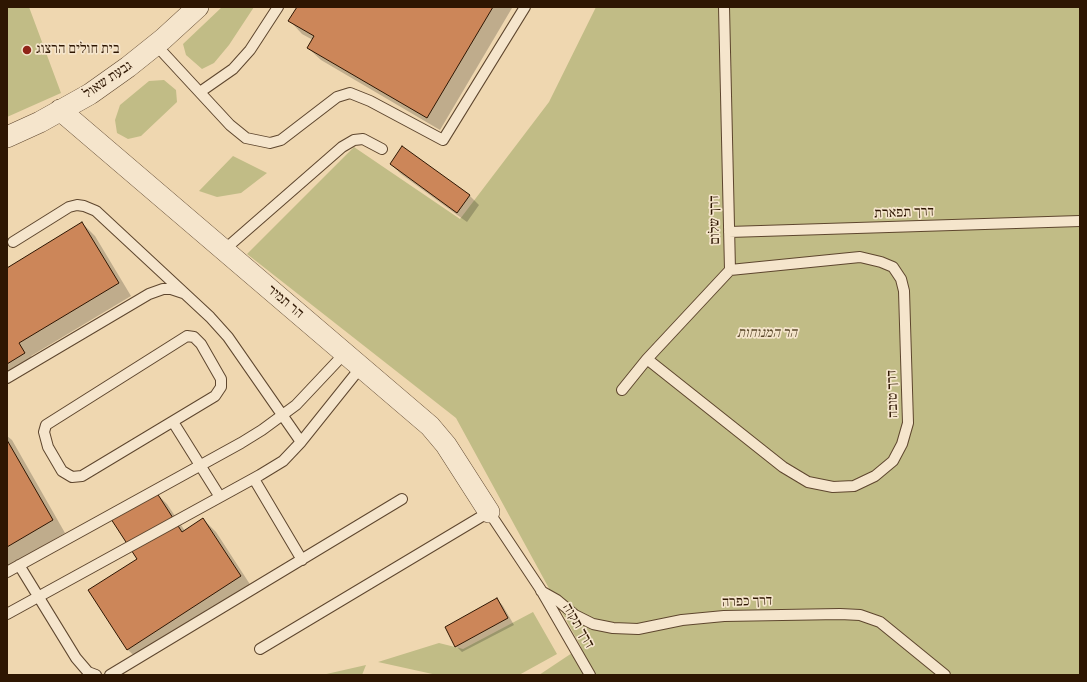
<!DOCTYPE html>
<html>
<head>
<meta charset="utf-8">
<style>
	body { margin:0 }
	#map { position:relative; width:1087px; height:682px; overflow:hidden; background:#efd7b0; font-family:"IM FELL Great Primer",serif }
	canvas { display:block }
	.frame { position:absolute; inset:0; border:8px solid #2e1602; pointer-events:none }
</style>
</head>
<body>
<div id="map">
<canvas width="1087" height="682"></canvas>
<div class="frame"></div>
</div>
<script>
const c = document.querySelector('canvas').getContext('2d');
c.lineJoin = 'round';
function fill(path, color) { c.fillStyle = color; c.fill(path, 'evenodd'); }
const shape = rows => new Path2D(rows.map(r => 'M' + r).join(''));
function strokePath(path, color, width, dash) { c.strokeStyle = color; c.lineWidth = width; c.lineCap = dash ? 'butt' : 'round'; c.setLineDash(dash || []); c.stroke(path); }
function drawText(font, color, halo, rows, align = 'center') {
  c.font = font + ' "IM FELL Great Primer","Frank Ruhl Libre",serif'; c.lineWidth = 3.5; c.setLineDash([]); c.textBaseline = 'middle'; c.strokeStyle = halo; c.fillStyle = color; for (const [text, x, y, turn = 0] of rows) {
    c.save(); c.translate(x, y); c.rotate((+turn || 0) * Math.PI / 180); c.textAlign = isNaN(turn) ? turn : align; if (halo) c.strokeText(text, 0, 0); c.fillText(text, 0, 0); c.restore();
  }
}
const green = shape([
	[7,7,29,7,61,93,7,117],
	[222,7,254,7,229,45,214,63,202,69,186,55,183,44],
	[596,7,1080,7,1080,675,539,675,581,647,456,418,247,254,354,147,460,219,549,102],
	[164,80,176,90,177,102,141,136,128,139,117,133,115,120,120,105,149,81],
	[233,156,267,173,241,193,217,197,199,191],
	[533,612,557,654,519,675,437,675,378,662,439,643,463,649],
	[366,665,362,675,322,675]
]);
const shadow = shape([
	[298,7,511,7,512,8,440,130,321,60,308,48,313,40,302,34,290,21],
	[403,148,470,196,479,205,467,222,401,174,391,164],
	[82,223,95,236,131,296,31,356,37,366,17,378,11,372,7,374,7,269],
	[7,436,12,440,65,533,7,567],
	[155,492,167,504,185,531,203,519,216,532,253,589,141,662,128,650,90,591,139,559],
	[497,599,503,606,514,625,462,652,456,646]
]);
const building = shape([
	[297,7,493,7,427,118,307,48,314,36,288,21,297,7],
	[402,146,470,195,457,213,390,164,402,146],
	[82,222,119,283,19,343,25,353,7,364,7,268,82,222],
	[7,440,53,520,7,547,7,440],
	[155,490,182,532,203,518,241,576,127,650,88,590,137,559,111,519,155,490],
	[497,598,508,618,455,647,445,627,497,598]
]);
const lane = shape([
	[156,45,230,125,246,138,270,143,281,140,337,97,350,93,370,101,443,140,525,7],
	[200,92,233,69,250,50,278,7],
	[729,232,1080,221],
	[13,242,69,207,77,205,84,206,96,211,210,317,228,337,301,442],
	[224,250,342,147,354,140,363,139,382,149],
	[187,336,194,337,201,344,221,379,221,387,215,396,82,476,72,477,62,471,48,447,44,432,46,425,187,336],
	[647,359,783,467,808,482,833,487,854,486,875,476,893,461,902,444,908,423,904,291,901,279,893,267,881,262,860,257,730,270],
	[7,378,149,294,163,289,171,289,183,293],
	[622,390,647,359,730,270,724,7],
	[173,422,220,497],
	[254,479,302,560],
	[19,565,76,658,88,672,96,675],
	[7,572,241,443,262,430,296,405,345,353],
	[541,591,557,600,575,615,593,624,613,628,638,629,682,620,724,616,840,614,860,615,880,622,945,675],
	[7,614,260,475,283,461,301,442,361,367],
	[260,649,489,512,541,590,590,675],
	[110,675,402,499]
]);
const street = shape([
	[60,110,430,426,446,445,489,512],
	[7,137,40,122,90,94,128,67,163,39,198,7]
]);
const markers = [
	[27,50,5,"#8f2418"]
];
const poiNames = [
	["בית חולים הרצוג",36,50]
];
const streetNames = [
	["גבעת שאול",108,80,-34],
	["דרך תפארת",904,213,-2],
	["דרך שלום",715,220,-91],
	["הר תמיר",285,302,40],
	["דרך טובה",893,394,-92],
	["דרך כפרה",747,602,-2],
	["דרך תקוה",578,626,60]
];
const parkNames = [
	["הר המנוחות",767,334]
];
fill(green, '#c1bc86');
fill(shadow, '#0003');
fill(building, '#cc8659');
strokePath(building, '#2e1602', 1);
strokePath(lane, '#5e462e', 12);
strokePath(street, '#5e462e', 22);
strokePath(lane, '#f5e5cc', 10);
strokePath(street, '#f5e5cc', 21);
for (const [x, y, r, color] of markers) { const dot = new Path2D(); dot.arc(x, y, r, 0, 2 * Math.PI); c.fillStyle = color; c.fill(dot); strokePath(dot, '#f5e5cc', 1.5); }
drawText('14px', '#2e1602', '#f5e5cc', poiNames, 'left');
drawText('14px', '#2e1602', '#f5e5cc', streetNames);
drawText('italic 14px', '#5a482a', '#f5e5cc', parkNames);
</script>
</body>
</html>
